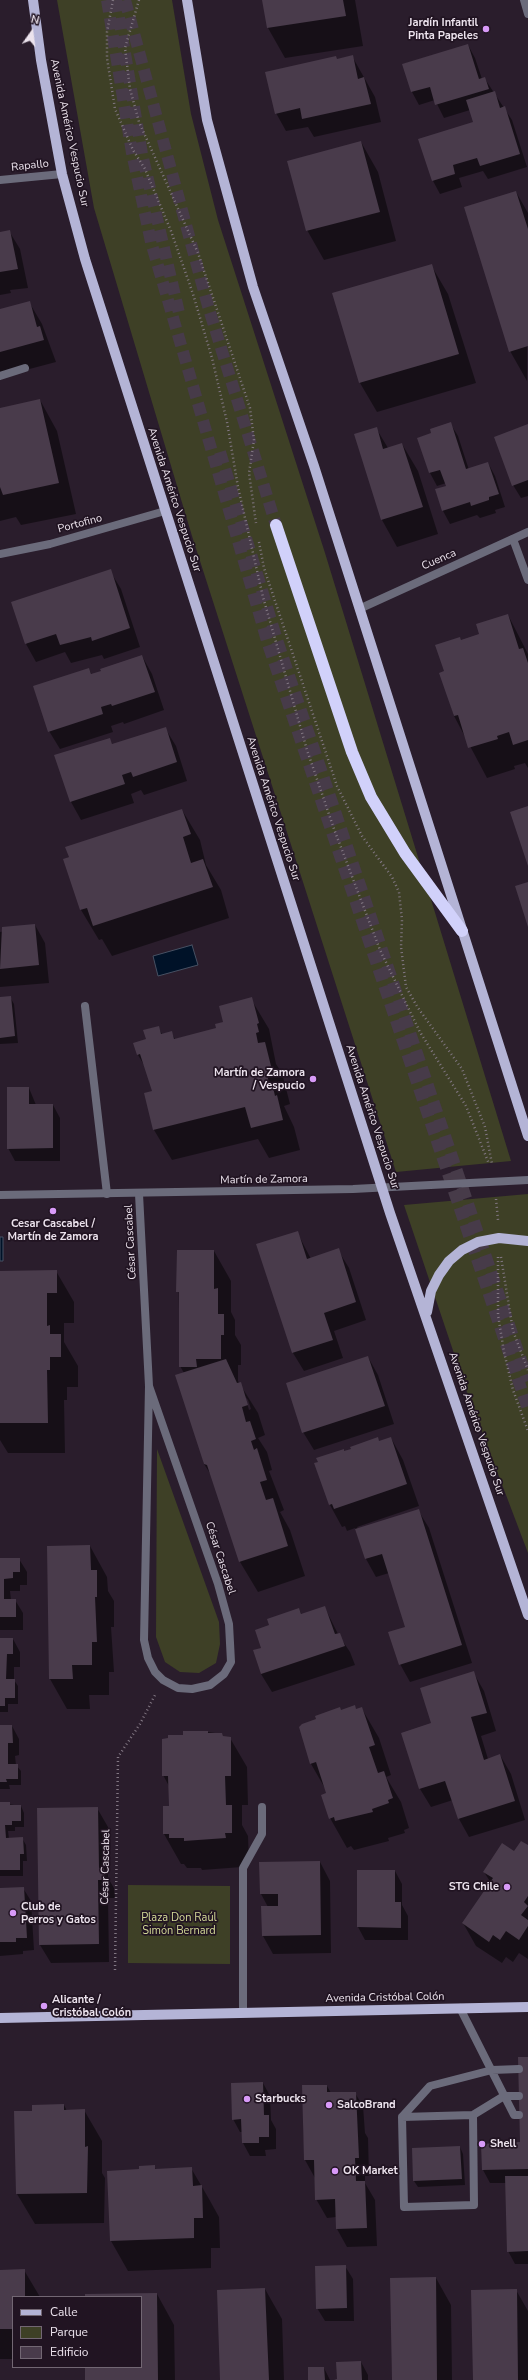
<!DOCTYPE html>
<html>
<head>
<meta charset="utf-8">
<style>
	body { margin:0 }
	#map { position:relative; width:528px; height:2380px; overflow:hidden; background:#2a1d2c; font-family:"Nunito Sans",sans-serif }
	canvas { display:block }
	.legend { position:absolute; left:12px; top:2296px; width:130px; height:72px; box-sizing:border-box; background:#211422; border:1px solid #726773; margin:0; padding:5px 7px; list-style:none; font-size:12px; color:#ece3ed }
	.legend li { display:flex; align-items:center; gap:8px; height:20px }
	.legend b { width:20px; border:1px solid #726773 }
	.north { position:absolute; left:12px; top:12px; width:40px; height:40px; -webkit-text-stroke:3px #211422; paint-order:stroke; rotate:14deg; font-size:11px; font-weight:700; line-height:16px; text-align:center; color:#ece3ed }
	.north::after { content:''; display:block; margin:auto; width:14px; height:18px; background:#ece3ed; clip-path:polygon(50% 0,100% 100%,50% 72%,0 100%) }
</style>
</head>
<body>
<div id="map">
<canvas width="528" height="2380"></canvas>
<ul class="legend">
<li><b style="height:5px;background:#b4b4d6"></b>Calle</li>
<li><b style="height:11px;background:#3e4026"></b>Parque</li>
<li><b style="height:11px;background:#493b4b"></b>Edificio</li>
</ul>
<div class="north">N</div>
</div>
<script>
const c = document.querySelector('canvas').getContext('2d');
c.lineJoin = 'round';
function fill(path, color) { c.fillStyle = color; c.fill(path, 'evenodd'); }
const shape = rows => new Path2D(rows.map(r => 'M' + r).join(''));
function strokePath(path, color, width, dash) { c.strokeStyle = color; c.lineWidth = width; c.lineCap = dash ? 'butt' : 'round'; c.setLineDash(dash || []); c.stroke(path); }
function drawText(font, color, halo, rows, align = 'center') {
  c.font = font + ' "Nunito Sans",sans-serif'; c.lineWidth = 3.5; c.setLineDash([]); c.textBaseline = 'middle'; c.strokeStyle = halo; c.fillStyle = color; for (const [text, x, y, turn = 0] of rows) {
    c.save(); c.translate(x, y); c.rotate((+turn || 0) * Math.PI / 180); c.textAlign = isNaN(turn) ? turn : align; if (halo) c.strokeText(text, 0, 0); c.fillText(text, 0, 0); c.restore();
  }
}
const green = shape([
	[57,0,172,0,191,114,218,220,325,553,511,1161,396,1172,192,536,94,208],
	[528,1194,528,1553,467,1392,404,1205],
	[157,1449,219,1622,220,1644,216,1663,199,1673,180,1672,165,1662,156,1637],
	[128,1885,230,1886,230,1964,128,1963]
]);
const water = shape([
	[192,945,198,965,158,976,153,956,192,945],
	[0,1237,3,1237,3,1261,0,1261,0,1237]
]);
const shadow = shape([
	[263,0,355,0,363,46,285,58,268,28],
	[468,45,475,58,482,79,485,79,512,120,527,167,488,179,483,171,459,178,462,187,440,194,433,181,474,122,470,110,444,118,435,100,419,105,412,92,403,64],
	[352,56,375,97,381,122,314,137,308,127,286,131,276,113,337,60],
	[361,142,378,172,396,241,324,260,307,230],
	[516,192,528,213,527,381,510,351],
	[9,231,20,249,28,288,10,290,11,293,0,295,0,233],
	[431,265,448,294,476,383,377,412,360,383],
	[29,302,42,324,56,362,3,376,0,372,0,310],
	[40,400,57,431,76,514,21,525,16,517,0,521,0,409],
	[450,423,458,436,469,470,488,463,495,476,505,507,495,510,496,513,480,518,477,515,450,524,443,511,436,490,447,486,446,483,437,486,430,473,418,438,433,433],
	[528,425,528,496,521,498,513,485],
	[376,428,388,448,402,444,418,471,438,534,397,547,382,520],
	[110,571,121,589,140,647,104,659,102,655,71,663,65,652,36,662,26,644],
	[508,615,528,654,528,768,525,763,514,766,515,769,487,778,454,716,441,674,445,672,460,638,462,641,480,635],
	[142,656,152,674,164,710,124,724,123,722,111,726,113,732,60,749,49,731,89,669,92,675],
	[165,728,176,746,187,781,144,795,141,790,131,794,134,803,81,820,71,802,109,739,113,745],
	[182,810,200,840,206,865,221,890,229,918,112,956,102,939,99,940,81,910,64,859],
	[35,925,45,943,49,983,0,987,0,932],
	[10,997,14,1004,18,1043,0,1044,0,998],
	[251,999,269,1029,276,1064,282,1073,290,1104,284,1106,294,1127,300,1150,269,1158,258,1139,172,1160,154,1130,145,1094,154,1092,147,1070,138,1055,158,1027,162,1034,171,1032,175,1039,217,1029],
	[29,1088,36,1105,53,1105,60,1118,60,1161,15,1161,8,1148],
	[297,1232,311,1259,338,1250,349,1268,366,1320,334,1331,343,1358,304,1371,293,1353,257,1245],
	[178,1251,214,1251,231,1281,231,1312,235,1320,235,1335,241,1345,241,1365,238,1365,238,1381,258,1413,265,1435,258,1438,267,1452,272,1470,269,1471,284,1510,280,1512,290,1530,305,1576,258,1592,240,1562,213,1478,204,1464,184,1373,180,1366],
	[245,1396,248,1400,251,1409,249,1410],
	[56,1271,74,1302,74,1323,64,1323,64,1342,78,1366,78,1387,67,1387,67,1400,64,1400,65,1453,8,1453,0,1440,0,1272],
	[368,1357,378,1375,394,1424,314,1450,303,1432],
	[391,1438,403,1460,419,1506,357,1527,358,1529,418,1510,429,1528,472,1663,410,1682,400,1664,407,1627,389,1573,376,1577,366,1559,355,1528,347,1531,345,1526,342,1527,330,1505,345,1452],
	[90,1546,107,1577,108,1591,114,1601,114,1627,111,1627,114,1672,109,1672,109,1695,89,1695,90,1709,67,1709,50,1679,48,1547],
	[0,1559,19,1559,27,1572,27,1585,20,1585,20,1591,10,1591,11,1600,15,1600,23,1613,23,1630,0,1630,0,1639,13,1639,20,1652,20,1667,14,1667,14,1680,18,1686,18,1704,8,1704,8,1712,0,1712],
	[325,1608,338,1634,350,1652,355,1665,272,1692,261,1674,271,1625,299,1609,302,1615],
	[473,1672,484,1691,496,1731,481,1736,488,1759,500,1755,511,1774,525,1820,469,1837,459,1819,453,1800,431,1807,420,1789],
	[362,1709,379,1738,391,1775,386,1777,401,1802,409,1828,404,1830,405,1833,388,1838,389,1841,354,1850,351,1846,347,1848,330,1818,326,1790,311,1764,300,1728,341,1711],
	[0,1726,12,1726,19,1739,19,1755,15,1756,16,1765,21,1771,21,1785,9,1785,10,1789,0,1789],
	[208,1732,222,1734,224,1738,230,1738,247,1767,248,1805,242,1805,242,1825,248,1836,249,1862,242,1867,202,1870,201,1868,187,1868,184,1864,181,1864,164,1834,170,1807,169,1786,163,1775,184,1736],
	[0,1803,21,1806,24,1813,24,1827,15,1827,15,1831,8,1831,9,1839,22,1838,26,1845,27,1861,23,1861,23,1876,0,1876,0,1885],
	[97,1808,108,1827,108,1878,114,1888,115,1898,108,1898,109,1962,51,1963,40,1945],
	[528,1846,528,1959,519,1953,513,1962,506,1957,502,1963,476,1946,463,1923,491,1883,484,1872],
	[320,1862,330,1881,331,1953,273,1954,263,1936,268,1907,261,1894,260,1863],
	[395,1871,402,1884,402,1905,408,1916,408,1940,365,1940,358,1927],
	[23,1888,31,1901,34,1950,23,1951,23,1954,0,1956,0,1889],
	[528,2058,528,2264,515,2264,508,2251,506,2183,490,2183,483,2170,482,2145,522,2143],
	[263,2083,270,2096,271,2120,276,2129,276,2149,265,2150,266,2156,250,2156,243,2143,243,2132,240,2132,233,2119],
	[327,2086,331,2093,355,2093,363,2106,365,2133,368,2138,369,2176,365,2176,365,2183,375,2200,377,2246,347,2247,337,2229,336,2217,327,2218,316,2199,315,2178,305,2160,303,2121],
	[64,2105,67,2111,84,2110,102,2141,102,2173,105,2178,104,2223,35,2224,17,2194,33,2112],
	[460,2147,463,2154,465,2185,418,2187,414,2181],
	[154,2166,156,2170,191,2168,209,2199,219,2217,220,2248,211,2248,211,2268,128,2271,111,2241,108,2172,140,2170],
	[345,2266,353,2279,354,2321,325,2321,317,2308],
	[24,2270,40,2297,13,2297,13,2359,0,2359,0,2271],
	[436,2278,451,2305,452,2380,393,2380],
	[265,2289,282,2319,284,2380,221,2380],
	[516,2290,528,2311,528,2380,474,2380],
	[157,2294,174,2325,175,2380,86,2380,86,2367,141,2367,141,2297,86,2297],
	[361,2362,368,2375,368,2380,309,2380,324,2368,330,2380,338,2380]
]);
const building = shape([
	[262,0,343,0,346,16,267,28],
	[468,44,479,79,485,77,489,89,435,105,430,87,411,92,402,64],
	[353,55,358,79,364,77,371,104,302,119,300,108,275,114,265,72,336,56,337,59],
	[495,91,500,108,505,106,520,154,480,166,477,158,453,165,455,174,432,181,418,139,473,122,466,100],
	[361,141,380,212,306,231,287,161],
	[516,191,528,229,528,346,509,352,464,207],
	[10,230,18,269,0,272,0,232],
	[432,264,459,354,359,383,332,293],
	[30,301,37,327,40,326,44,340,0,352,0,309],
	[40,399,59,483,3,495,0,487,0,408],
	[451,422,466,469,488,462,499,494,489,497,489,500,471,506,470,502,442,511,435,489,446,486,440,470,429,473,417,438,431,433,430,429],
	[528,424,528,480,512,486,494,437],
	[377,427,383,449,402,443,423,507,381,520,354,434],
	[111,569,130,628,92,641,91,637,60,645,56,634,25,644,11,602],
	[508,614,519,649,523,648,528,663,528,740,513,745,509,732,497,736,498,739,468,748,458,715,454,716,439,673,444,671,435,645,460,637,461,640,479,634,476,624],
	[142,655,155,692,112,706,111,704,101,707,103,714,48,732,33,686,89,668,91,674,101,671,100,669],
	[166,727,177,762,133,777,131,772,122,775,125,784,70,802,54,755,110,738,112,744],
	[528,806,528,866,510,812],
	[182,809,191,834,183,837,191,863,203,859,213,887,93,926,87,908,80,910,63,859,69,857,65,847],
	[528,882,528,927,515,886],
	[35,924,39,965,0,969,2,927],
	[11,996,15,1036,0,1038,0,997],
	[252,997,259,1023,257,1024,259,1032,256,1033,258,1043,265,1042,273,1074,267,1075,269,1083,272,1083,275,1096,277,1095,283,1120,251,1128,245,1107,153,1130,144,1093,152,1091,140,1054,137,1055,133,1043,146,1039,143,1030,159,1026,161,1034,172,1031,174,1039,216,1028,215,1024,223,1022,219,1006],
	[7,1087,29,1087,29,1104,53,1104,53,1148,7,1149],
	[298,1231,307,1259,339,1248,356,1302,324,1313,333,1340,292,1353,256,1244],
	[177,1250,214,1250,214,1289,218,1288,218,1314,224,1314,224,1335,221,1335,221,1359,196,1359,197,1367,179,1367,179,1292,176,1292],
	[57,1270,57,1293,47,1293,47,1326,50,1325,50,1334,61,1334,61,1357,50,1357,50,1370,47,1370,48,1423,0,1423,0,1271],
	[368,1356,385,1406,302,1433,286,1383],
	[226,1359,237,1383,241,1382,248,1405,242,1407,246,1422,250,1421,256,1439,251,1441,254,1450,257,1448,267,1480,260,1482,266,1500,273,1498,288,1546,239,1562,207,1465,204,1464,175,1375],
	[378,1437,379,1441,391,1437,407,1484,334,1509,332,1504,329,1505,314,1463,318,1462,316,1458,344,1449,344,1451,351,1449,350,1447],
	[419,1509,462,1645,399,1665,388,1632,405,1627,382,1554,365,1559,355,1529],
	[90,1545,91,1570,97,1570,97,1597,95,1597,97,1642,92,1642,92,1665,72,1665,73,1679,49,1679,47,1546],
	[0,1558,20,1558,20,1572,13,1572,13,1578,4,1579,4,1599,16,1599,16,1617,0,1617],
	[325,1606,335,1634,340,1633,345,1646,261,1674,253,1650,261,1648,255,1630,269,1625,267,1619,299,1608,301,1614],
	[0,1638,13,1638,13,1654,7,1654,6,1679,15,1679,15,1698,5,1698,5,1706,0,1706],
	[474,1671,487,1713,471,1717,484,1760,500,1754,515,1801,458,1819,445,1781,419,1789,401,1733,431,1723,420,1688],
	[355,1705,356,1709,362,1707,375,1745,369,1747,378,1773,384,1771,393,1798,388,1800,389,1803,372,1809,373,1812,335,1821,334,1817,329,1819,321,1795,326,1793,316,1762,310,1764,299,1727,302,1724,316,1719,315,1716,340,1707,341,1710],
	[0,1725,12,1725,13,1743,8,1743,8,1764,18,1764,18,1779,6,1779,7,1782,0,1782],
	[183,1731,208,1731,208,1733,222,1733,223,1736,231,1737,231,1776,225,1776,226,1805,232,1805,232,1833,225,1833,226,1838,184,1841,184,1838,169,1838,169,1834,163,1834,163,1806,169,1806,168,1776,162,1776,162,1739,168,1738,168,1735,183,1735],
	[0,1802,10,1802,10,1805,21,1805,21,1821,12,1821,12,1825,5,1825,6,1838,23,1837,24,1854,20,1854,20,1870,0,1870],
	[98,1807,99,1868,104,1868,105,1880,98,1880,99,1944,39,1945,37,1808],
	[521,1841,528,1845,528,1896,524,1902,528,1906,521,1915,528,1920,528,1926,519,1940,506,1931,500,1940,493,1935,489,1942,462,1923,493,1878,483,1872,502,1843,514,1851],
	[320,1861,321,1935,262,1936,261,1906,278,1906,278,1894,260,1894,259,1862],
	[357,1870,395,1870,395,1902,401,1902,401,1928,357,1927],
	[24,1887,27,1938,16,1938,16,1942,0,1942,0,1888],
	[518,2057,528,2057,528,2169,482,2170,481,2144,520,2142],
	[263,2082,264,2115,269,2115,269,2137,259,2137,259,2143,242,2143,241,2119,232,2120,231,2083],
	[302,2085,327,2085,327,2092,356,2092,359,2158,355,2158,356,2181,365,2181,367,2228,336,2229,335,2199,315,2200,314,2160,304,2160],
	[64,2104,64,2110,85,2109,85,2147,88,2146,87,2193,16,2194,14,2111,32,2111,32,2105],
	[460,2146,462,2179,413,2181,412,2148],
	[155,2165,155,2169,192,2167,193,2186,202,2185,203,2218,194,2218,194,2238,110,2241,107,2171,139,2169,139,2166],
	[505,2176,528,2176,528,2251,507,2252],
	[346,2265,347,2308,316,2309,315,2266],
	[25,2269,25,2297,13,2297,13,2329,0,2329,0,2270],
	[436,2277,437,2380,392,2380,390,2278],
	[265,2288,269,2380,220,2380,217,2290],
	[517,2289,518,2380,473,2380,471,2290],
	[157,2293,158,2380,85,2380,85,2367,141,2367,141,2297,85,2297,85,2294],
	[361,2361,362,2380,334,2380,337,2379,336,2362],
	[308,2367,324,2367,325,2380,308,2380]
]);
const motorwayTunnel = shape([
	[107,0,132,153,151,242,268,644,528,1409],
	[116,0,142,154,180,317],
	[125,0,208,306,276,525],
	[220,452,277,640,528,1381]
]);
const path = shape([
	[113,0,107,32,107,58,115,109,133,150,145,169,171,231,193,294,212,358,227,422,238,487,263,597,307,750,334,829,380,950,420,1032,466,1106,489,1164],
	[139,0,125,48,130,89,139,122,198,253,250,408,254,440,249,473,256,523],
	[259,542,264,568,337,786,362,836,392,877,399,892,402,920,401,947,406,987,418,1008,462,1069,485,1127,492,1164],
	[496,1199,498,1220],
	[498,1257,498,1315,504,1352,513,1390,528,1431],
	[501,1257,513,1331,528,1370],
	[115,1970,118,1757,140,1724,155,1695]
]);
const service = shape([
	[0,376,25,368],
	[513,539,528,580],
	[85,1006,107,1194],
	[460,2008,514,2115,519,2115],
	[473,2115,474,2205,404,2207,402,2117,430,2086,492,2070,519,2069],
	[402,2117,473,2115,504,2096,519,2096]
]);
const minor = shape([
	[524,0,528,14],
	[0,180,62,174],
	[0,554,50,544,165,511],
	[359,609,528,532],
	[139,1194,149,1386,144,1640,148,1658,155,1672,163,1680,178,1688,192,1689,210,1685,224,1674,231,1662,229,1624,218,1584,149,1386],
	[243,2013,243,1868,262,1834,262,1807]
]);
const tertiary = shape([
	[0,1195,353,1189,528,1180]
]);
const primary = shape([
	[33,0,41,60,62,174,85,259,390,1213,528,1615],
	[187,0,207,120,253,287,314,466,528,1136],
	[427,1312,431,1291,439,1275,449,1261,462,1250,478,1242,499,1238,528,1241],
	[0,2018,528,2007]
]);
const motorway = shape([
	[276,525,352,752,371,797,405,853,462,931]
]);
const markers = [
	[486,29,4,"#d89af8"],
	[313,1079,4,"#d89af8"],
	[53,1211,4,"#d89af8"],
	[507,1887,4,"#d89af8"],
	[13,1913,4,"#d89af8"],
	[44,2006,4,"#d89af8"],
	[247,2099,4,"#d89af8"],
	[329,2105,4,"#d89af8"],
	[482,2144,4,"#d89af8"],
	[335,2171,4,"#d89af8"]
];
const poiNames = [
	["Jardín Infantil",478,23,"right"],
	["Pinta Papeles",478,36,"right"],
	["Martín de Zamora",305,1073,"right"],
	["/ Vespucio",305,1086,"right"],
	["Cesar Cascabel /",53,1224,"center"],
	["Martín de Zamora",53,1237,"center"],
	["STG Chile",499,1887,"right"],
	["Club de",21,1907],
	["Perros y Gatos",21,1920],
	["Alicante /",52,2000],
	["Cristóbal Colón",52,2013],
	["Starbucks",255,2099],
	["SalcoBrand",337,2105],
	["Shell",490,2144],
	["OK Market",343,2171]
];
const streetNames = [
	["Avenida Américo Vespucio Sur",69,133,78],
	["Rapallo",30,166,-6],
	["Avenida Américo Vespucio Sur",174,500,72],
	["Portofino",80,524,-15],
	["Cuenca",439,560,-24],
	["Avenida Américo Vespucio Sur",273,809,72],
	["Avenida Américo Vespucio Sur",372,1117,72],
	["Martín de Zamora",264,1180,-1],
	["César Cascabel",131,1242,-93],
	["Avenida Américo Vespucio Sur",476,1424,71],
	["César Cascabel",220,1558,72],
	["César Cascabel",106,1867,-89],
	["Avenida Cristóbal Colón",385,1998,-1]
];
const parkNames = [
	["Plaza Don Raúl",179,1918],
	["Simón Bernard",179,1931]
];
fill(green, '#3e4026');
fill(water, '#001228');
strokePath(water, '#475163', 1);
fill(shadow, '#0007');
fill(building, '#493b4b');
strokePath(motorwayTunnel, '#473b49', 12, [12, 6]);
strokePath(path, '#827783', 2.5, [1, 3]);
strokePath(service, '#6b6b7b', 8);
strokePath(minor, '#6b6b7b', 8);
strokePath(tertiary, '#6b6b7b', 8);
strokePath(primary, '#b4b4d6', 10);
strokePath(motorway, '#d1d1fa', 12);
for (const [x, y, r, color] of markers) { const dot = new Path2D(); dot.arc(x, y, r, 0, 2 * Math.PI); c.fillStyle = color; c.fill(dot); strokePath(dot, '#211422', 1.5); }
drawText('bold 11px', '#ece3ed', '#211422', poiNames, 'left');
drawText('11px', '#ece3ed', '#211422', streetNames);
drawText('11px', '#d4da97', '#211422', parkNames);
</script>
</body>
</html>
